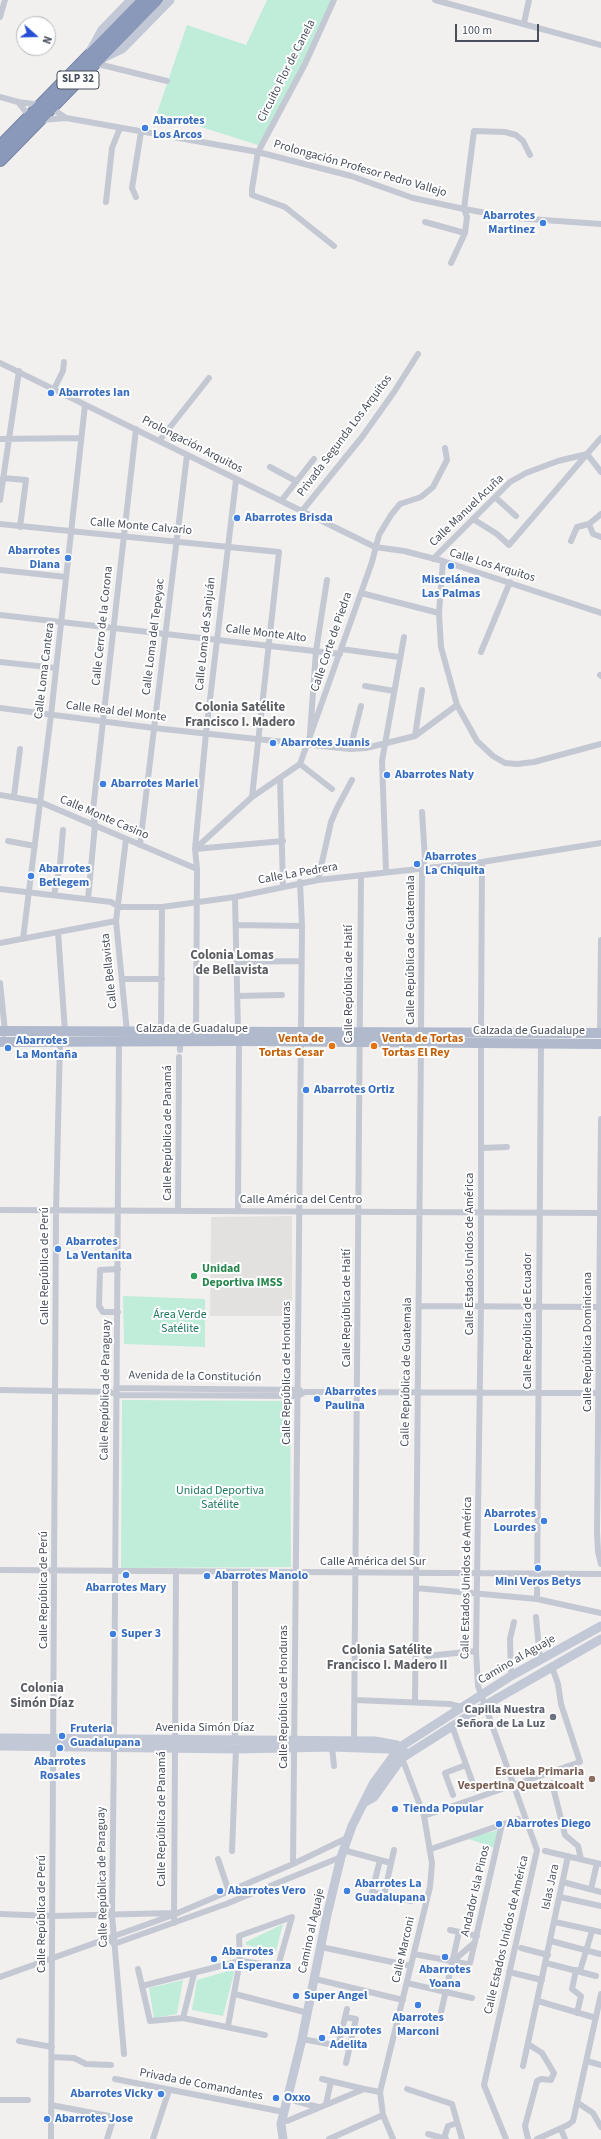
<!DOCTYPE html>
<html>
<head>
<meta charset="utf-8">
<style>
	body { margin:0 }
	#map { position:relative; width:601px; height:2139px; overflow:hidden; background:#f1f0ef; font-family:"Source Sans 3",sans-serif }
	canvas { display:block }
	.north { position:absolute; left:16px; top:16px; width:40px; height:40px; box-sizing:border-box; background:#fff; border:1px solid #b6b8bd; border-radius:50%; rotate:110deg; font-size:11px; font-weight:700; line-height:16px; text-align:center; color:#484e5b }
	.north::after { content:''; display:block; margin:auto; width:14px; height:18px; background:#254ed5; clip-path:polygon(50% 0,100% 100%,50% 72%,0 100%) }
	.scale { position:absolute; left:455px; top:24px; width:84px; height:18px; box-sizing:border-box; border:2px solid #484e5b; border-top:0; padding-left:5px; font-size:12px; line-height:14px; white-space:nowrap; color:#484e5b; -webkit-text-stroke:3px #fff; paint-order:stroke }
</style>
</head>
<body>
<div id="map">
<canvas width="601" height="2139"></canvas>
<div class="north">N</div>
<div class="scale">100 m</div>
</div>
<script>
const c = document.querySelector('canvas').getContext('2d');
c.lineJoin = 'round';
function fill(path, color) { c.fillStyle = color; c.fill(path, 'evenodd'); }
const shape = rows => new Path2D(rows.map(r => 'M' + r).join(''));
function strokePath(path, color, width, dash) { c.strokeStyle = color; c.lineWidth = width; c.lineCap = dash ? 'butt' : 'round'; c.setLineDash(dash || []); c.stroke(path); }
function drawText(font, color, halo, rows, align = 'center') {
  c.font = font + ' "Source Sans 3",sans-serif'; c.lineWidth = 4; c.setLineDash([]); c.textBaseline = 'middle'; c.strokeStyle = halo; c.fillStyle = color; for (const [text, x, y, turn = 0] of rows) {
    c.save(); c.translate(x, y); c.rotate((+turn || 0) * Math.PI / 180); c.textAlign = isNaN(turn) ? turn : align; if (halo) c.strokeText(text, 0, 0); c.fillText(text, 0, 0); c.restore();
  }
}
const education = shape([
	[292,1216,292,1316,210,1316,211,1217]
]);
const green = shape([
	[267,0,335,0,261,146,157,113,187,25,246,45],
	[123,1296,205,1299,205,1347,124,1344],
	[122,1400,290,1401,291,1567,121,1568],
	[499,1830,495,1848,466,1838],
	[283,1924,276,1951,246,1945,246,1942],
	[235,1969,223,2016,192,2010,197,1980],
	[183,1980,177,2014,154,2018,149,1988]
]);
const street = shape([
	[334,0,305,64,258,152,252,189,252,195,285,207,334,246],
	[435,0,601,45],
	[0,17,5,0],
	[524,23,529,0],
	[94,63,167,81],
	[0,97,18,102,41,105],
	[18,102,30,117],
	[51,108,66,118],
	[41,120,66,118,258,152,351,176,413,198,464,209,515,218,601,224],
	[136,197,132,188,141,132],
	[106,202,112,148,120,128],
	[425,222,465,233],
	[451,263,465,233,467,217,464,209,474,131,505,132,516,135,523,141,530,155],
	[0,363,375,547,404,551,443,561,601,613],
	[54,389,63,371,64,362],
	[0,439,81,438],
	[159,441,209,378],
	[270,467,296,481],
	[3,478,26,480,20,527],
	[495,497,516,516],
	[0,500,19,371],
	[281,501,314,459],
	[302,511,362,437,394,392,418,354],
	[473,519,497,534,509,545,587,454,601,472],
	[0,524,279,552,252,797],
	[589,524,593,534,601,537],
	[571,541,577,527,589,524,601,514],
	[433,559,510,482,526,473,558,461,587,454,601,438],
	[443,561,439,613,441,647,457,705,477,741,493,756,505,763,517,764,534,762,601,744],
	[0,570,66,577],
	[361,593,439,613],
	[0,615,340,654],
	[341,649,399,657],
	[481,652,510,582],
	[0,662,56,668],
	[600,675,601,676],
	[365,686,394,691],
	[0,708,154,728,350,749,366,748,415,736,457,705],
	[310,734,316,651,327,580],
	[415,736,422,690],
	[350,749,361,706],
	[300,764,332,789],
	[280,779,283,886],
	[0,795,40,802,197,869],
	[14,796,20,749],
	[126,839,116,921,127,1032],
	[8,841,35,846],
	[140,845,187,455],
	[195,849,252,797,300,764,372,562,379,535,391,515,400,504,421,497,433,487,447,460,445,448],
	[195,849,283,841],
	[386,871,382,761,404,637],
	[318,880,331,822,337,808,352,780],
	[0,889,111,902,119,907,162,907,235,897,318,880,482,862,601,843],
	[54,895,60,865,63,830],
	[235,897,238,1031],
	[88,899,95,825,93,810,136,429],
	[236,925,302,926],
	[58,932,65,1031],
	[23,939,51,715,85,405],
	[0,943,116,921],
	[237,962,301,961],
	[122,979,162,979],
	[0,983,5,1031,4,1034],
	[237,996,282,995],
	[161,1031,162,907],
	[196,1031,197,869,195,849,206,733,236,480],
	[421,1032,422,868,425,859,422,812],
	[481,1032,482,862],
	[600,1033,601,940],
	[481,1044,481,1306,476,1651,478,1686,537,1850,484,2085,506,2139],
	[180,1050,180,1043],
	[601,1119,597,1531,598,1552,601,1564],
	[481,1148,507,1147],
	[0,1210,601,1213],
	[178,1210,179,1057],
	[238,1211,239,1041],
	[118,1269,100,1270,99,1306,103,1312,118,1312],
	[419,1306,601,1307],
	[116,1388,300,1390],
	[0,1390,110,1392,118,1395,298,1396,305,1392,357,1392,601,1393],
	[0,1570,601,1574],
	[235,1572,235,1740],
	[416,1588,537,1599,601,1613],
	[537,1599,541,1044],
	[536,1617,540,1660],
	[427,1656,476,1651],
	[511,1676,510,1639,514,1622],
	[355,1700,450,1704,461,1707],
	[415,1702,421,1043],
	[452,1726,475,1789],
	[114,1739,119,1042],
	[354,1741,361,875],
	[114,1747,112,1915,124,2054],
	[332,1747,334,1766],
	[552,1783,565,1835,578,1846,581,1859],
	[453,1795,445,1773,466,1765],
	[424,1816,580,1762,561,1704,558,1684,552,1667],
	[431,1849,518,1819],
	[343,1850,391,1863],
	[232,1851,236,1749],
	[545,1851,601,1864],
	[218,1859,229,1892],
	[380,1860,372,1892,411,1901],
	[293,1864,302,926,300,882],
	[563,1882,601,1892],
	[591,1889,597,1863],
	[384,1895,394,1850],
	[560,1897,601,1906],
	[0,1914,53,1916,173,1913],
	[555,1922,601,1932],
	[174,1923,176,1571],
	[450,1930,477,1936],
	[551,1941,600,1954],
	[112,1942,114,1944,226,1904,341,1857],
	[321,1947,411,1966],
	[521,1948,548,1955],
	[414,1954,467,1964,470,1963,502,1824],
	[452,1962,475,1942],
	[546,1963,596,1976],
	[138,1969,150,2021,183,2018,265,2035],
	[576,1970,572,1989,581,1996,577,2013],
	[580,1971,592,1931],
	[509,1972,542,1980],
	[0,1977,173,1915,293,1864,347,1838],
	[315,1979,403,2000],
	[407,1983,472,1998],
	[142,1986,240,1961,278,1966,292,1917],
	[235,1994,308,2013],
	[538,2001,596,2018],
	[345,2017,356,2019,346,2063],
	[440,2017,459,1932],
	[183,2018,194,1974],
	[228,2026,240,1961,239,1936,292,1917],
	[302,2039,350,2048],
	[19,2041,52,2047],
	[338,2046,347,2009],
	[52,2057,74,2058,86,2064,111,2065],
	[587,2061,601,2065],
	[523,2066,568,1856],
	[115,2079,284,2112],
	[322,2079,364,2089],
	[407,2089,452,2104,462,2139],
	[0,2100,28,2100],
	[295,2101,318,2107],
	[578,2103,593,2113,601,2127],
	[326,2104,331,2081],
	[51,2105,114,2117,107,2139],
	[287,2121,364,2089,380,2092],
	[561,2129,565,2139],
	[428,2134,446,2139],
	[444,2138,448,2126,457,2123],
	[51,2139,56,1211,60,1042],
	[153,2139,169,2090],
	[329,2139,383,2115],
	[393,2139,383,2115,380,2092,430,1887,432,1863,424,1816,402,1758],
	[528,2139,525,2126,537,2081,541,2079,551,2080,554,2073,542,2053,528,2044],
	[537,2139,568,2125,573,2121,601,1994]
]);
const secondary = shape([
	[91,50,102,30,131,0],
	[101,59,122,49,170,0],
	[0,1738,375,1741,397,1745,407,1754],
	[0,1746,236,1749,332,1747,388,1749,396,1751],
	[365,1802,374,1797,402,1758,484,1706,601,1639],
	[283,2139,281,2124,284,2112,302,2039,327,1915,341,1857,352,1826,373,1784,400,1747,511,1676,601,1626]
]);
const primary = shape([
	[0,1031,601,1033],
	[0,1042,239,1041,601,1044]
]);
const highway = shape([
	[0,147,144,0],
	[0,160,156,0]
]);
const markers = [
	[145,128,4,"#3f7fe0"],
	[543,223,4,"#3f7fe0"],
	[51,393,4,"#3f7fe0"],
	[237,518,4,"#3f7fe0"],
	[68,558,4,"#3f7fe0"],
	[451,566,4,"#3f7fe0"],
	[273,743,4,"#3f7fe0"],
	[387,775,4,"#3f7fe0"],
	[103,784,4,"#3f7fe0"],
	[417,864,4,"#3f7fe0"],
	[31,876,4,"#3f7fe0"],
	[332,1046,4,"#e8710a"],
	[374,1046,4,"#e8710a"],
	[8,1048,4,"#3f7fe0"],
	[306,1090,4,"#3f7fe0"],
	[58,1249,4,"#3f7fe0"],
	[194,1276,4,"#2e9e5b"],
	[317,1399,4,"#3f7fe0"],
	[544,1521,4,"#3f7fe0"],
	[538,1568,4,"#3f7fe0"],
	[126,1575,4,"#3f7fe0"],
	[207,1576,4,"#3f7fe0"],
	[113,1634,4,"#3f7fe0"],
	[553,1717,4,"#6b7280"],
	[62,1736,4,"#3f7fe0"],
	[60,1748,4,"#3f7fe0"],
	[592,1779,4,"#8d6e63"],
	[395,1809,4,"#3f7fe0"],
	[499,1824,4,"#3f7fe0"],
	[220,1891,4,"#3f7fe0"],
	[347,1891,4,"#3f7fe0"],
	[445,1957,4,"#3f7fe0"],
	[214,1959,4,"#3f7fe0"],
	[296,1996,4,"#3f7fe0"],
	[418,2005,4,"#3f7fe0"],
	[322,2038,4,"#3f7fe0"],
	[161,2094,4,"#3f7fe0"],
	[276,2098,4,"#3f7fe0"],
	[47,2119,4,"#3f7fe0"]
];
const shields = [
	[78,80,42]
];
const shieldNames = [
	["SLP 32",78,80]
];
const streetNames = [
	["Circuito Flor de Canela",287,71,-63],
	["Prolongación Profesor Pedro Vallejo",360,169,16],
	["Privada Segunda Los Arquitos",345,436,-53],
	["Prolongación Arquitos",192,445,27],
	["Calle Manuel Acuña",467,511,-44],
	["Calle Monte Calvario",141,527,5],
	["Calle Los Arquitos",492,566,17],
	["Calle Cerro de la Corona",103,626,-84],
	["Calle Loma de Sanjuán",206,634,-84],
	["Calle Monte Alto",266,634,7],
	["Calle Loma del Tepeyac",154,637,-83],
	["Calle Corte de Piedra",332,642,-71],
	["Calle Loma Cantera",45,671,-83],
	["Calle Real del Monte",116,712,7],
	["Calle Monte Casino",104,818,23],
	["Calle La Pedrera",298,874,-10],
	["Calle República de Guatemala",411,950,-90],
	["Calle Bellavista",110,971,-96],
	["Calle República de Haití",349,984,-90],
	["Calzada de Guadalupe",192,1029],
	["Calzada de Guadalupe",529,1031],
	["Calle República de Panamá",168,1133,-90],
	["Calle América del Centro",301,1200],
	["Calle Estados Unidos de América",470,1254,-90],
	["Calle República de Perú",45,1266,-90],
	["Calle República de Haití",347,1308,-90],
	["Calle República de Ecuador",528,1321,-90],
	["Calle República Dominicana",588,1342,-90],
	["Calle República de Guatemala",407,1372,-89],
	["Calle República de Honduras",287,1373,-90],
	["Avenida de la Constitución",195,1377,1],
	["Calle República de Paraguay",106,1390,-89],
	["Calle América del Sur",373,1562],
	["Calle Estados Unidos de América",467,1578,-89],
	["Calle República de Perú",44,1590,-90],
	["Camino al Aguaje",517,1660,-30],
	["Calle República de Honduras",284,1697,-90],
	["Avenida Simón Díaz",205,1728],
	["Calle República de Panamá",162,1819,-90],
	["Calle República de Paraguay",103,1877,-91],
	["Islas Jara",551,1887,-78],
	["Andador Isla Pinos",476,1891,-77],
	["Calle República de Perú",42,1914,-90],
	["Camino al Aguaje",312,1931,-78],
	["Calle Estados Unidos de América",507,1935,-77],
	["Calle Marconi",404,1950,-77],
	["Privada de Comandantes",201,2085,11]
];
const shopNames = [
	["Abarrotes",153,121],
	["Los Arcos",153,135],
	["Abarrotes",535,216,"right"],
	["Martinez",535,230,"right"],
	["Abarrotes Ian",59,393],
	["Abarrotes Brisda",245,518],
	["Abarrotes",60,551,"right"],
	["Diana",60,565,"right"],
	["Miscelánea",451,580,"center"],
	["Las Palmas",451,594,"center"],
	["Abarrotes Juanis",281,743],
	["Abarrotes Naty",395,775],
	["Abarrotes Mariel",111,784],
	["Abarrotes",425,857],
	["La Chiquita",425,871],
	["Abarrotes",39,869],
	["Betlegem",39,883],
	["Abarrotes",16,1041],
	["La Montaña",16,1055],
	["Abarrotes Ortiz",314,1090],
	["Abarrotes",66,1242],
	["La Ventanita",66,1256],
	["Abarrotes",325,1392],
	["Paulina",325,1406],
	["Abarrotes",536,1514,"right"],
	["Lourdes",536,1528,"right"],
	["Abarrotes Manolo",215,1576],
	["Mini Veros Betys",538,1582,"center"],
	["Abarrotes Mary",126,1588,"center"],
	["Super 3",121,1634],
	["Fruteria",70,1729],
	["Guadalupana",70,1743],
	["Abarrotes",60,1762,"center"],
	["Rosales",60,1776,"center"],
	["Tienda Popular",403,1809],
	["Abarrotes Diego",507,1824],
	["Abarrotes La",355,1884],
	["Guadalupana",355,1898],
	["Abarrotes Vero",228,1891],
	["Abarrotes",222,1952],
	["La Esperanza",222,1966],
	["Abarrotes",445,1970,"center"],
	["Yoana",445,1984,"center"],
	["Super Angel",304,1996],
	["Abarrotes",418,2018,"center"],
	["Marconi",418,2032,"center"],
	["Abarrotes",330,2031],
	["Adelita",330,2045],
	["Abarrotes Vicky",153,2094,"right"],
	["Oxxo",284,2098],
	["Abarrotes Jose",55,2119]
];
const foodNames = [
	["Venta de",324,1039],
	["Tortas Cesar",324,1053],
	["Venta de Tortas",382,1039,"left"],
	["Tortas El Rey",382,1053,"left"]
];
const leisureNames = [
	["Unidad",202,1269],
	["Deportiva IMSS",202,1283]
];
const parkNames = [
	["Área Verde",180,1315],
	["Satélite",180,1329],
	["Unidad Deportiva",220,1491],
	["Satélite",220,1505]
];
const worshipNames = [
	["Capilla Nuestra",545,1710],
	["Señora de La Luz",545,1724]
];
const educationNames = [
	["Escuela Primaria",584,1772],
	["Vespertina Quetzalcoalt",584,1786]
];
const neighbourhoodNames = [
	["Colonia Satélite",240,708],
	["Francisco I. Madero",240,723],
	["Colonia Lomas",232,956],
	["de Bellavista",232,971],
	["Colonia Satélite",387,1651],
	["Francisco I. Madero II",387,1666],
	["Colonia",42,1689],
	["Simón Díaz",42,1704]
];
fill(education, '#e2e1e0');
fill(green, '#c0ecda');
strokePath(highway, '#7583a6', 14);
strokePath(street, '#c4c8d3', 6);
strokePath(secondary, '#c3c8d7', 9);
strokePath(primary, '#b1b9cc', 10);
strokePath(highway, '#8a98ba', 12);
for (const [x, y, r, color] of markers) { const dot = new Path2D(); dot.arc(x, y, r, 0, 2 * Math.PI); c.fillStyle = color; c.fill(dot); strokePath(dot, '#fff', 1.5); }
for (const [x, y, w] of shields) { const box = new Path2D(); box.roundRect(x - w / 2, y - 9, w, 18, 3); c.fillStyle = '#fff'; c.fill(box); strokePath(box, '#484e5b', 1); }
drawText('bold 11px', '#484e5b', null, shieldNames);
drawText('12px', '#484e5b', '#fff', streetNames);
drawText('bold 12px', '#366cbe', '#fff', shopNames, 'left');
drawText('bold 12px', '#c56008', '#fff', foodNames, 'right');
drawText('bold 12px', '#27864d', '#fff', leisureNames, 'left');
drawText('12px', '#1d785d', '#fff', parkNames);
drawText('bold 12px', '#5b616d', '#fff', worshipNames, 'right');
drawText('bold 12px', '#785e54', '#fff', educationNames, 'right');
drawText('bold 13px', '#5c5e63', '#fff', neighbourhoodNames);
</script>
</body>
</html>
